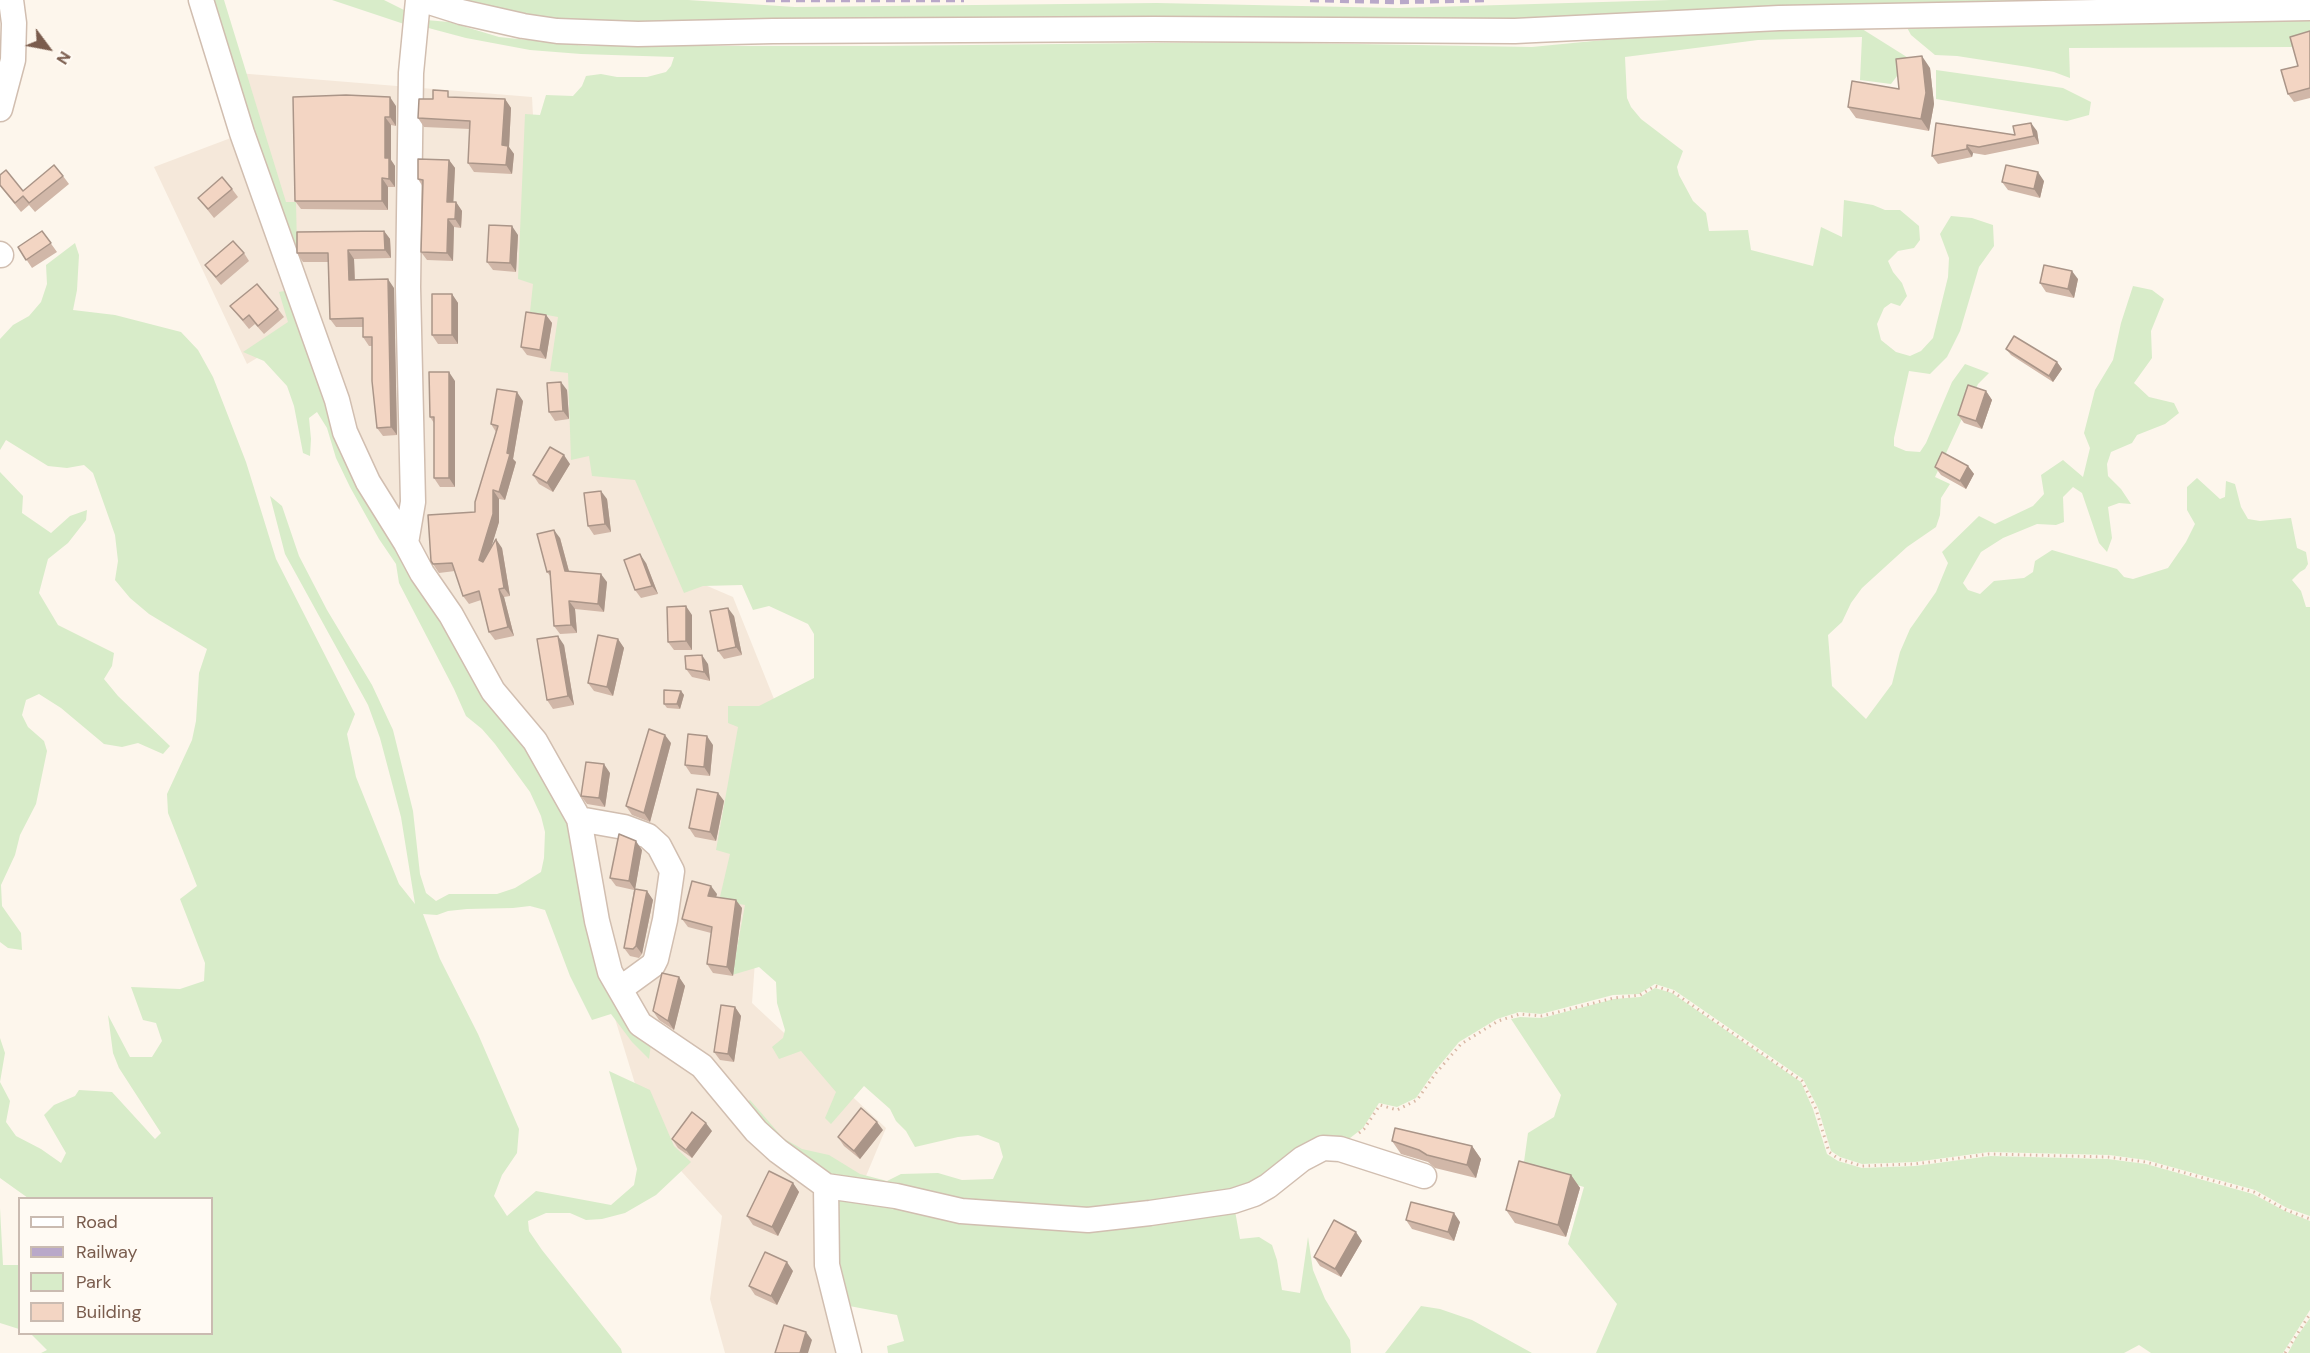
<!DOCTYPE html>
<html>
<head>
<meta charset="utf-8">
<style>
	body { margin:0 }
	#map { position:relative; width:2310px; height:1353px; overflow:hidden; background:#fdf6ec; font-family:"DM Sans",sans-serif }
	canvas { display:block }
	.legend { position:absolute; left:18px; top:1197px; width:195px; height:138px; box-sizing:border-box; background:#fffaf3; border:2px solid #cabbb1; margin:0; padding:8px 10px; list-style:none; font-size:18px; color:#7a5c4d }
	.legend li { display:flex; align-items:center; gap:12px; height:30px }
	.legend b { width:30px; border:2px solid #cabbb1 }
	.north { position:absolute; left:18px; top:18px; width:60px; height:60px; -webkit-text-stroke:4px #fffaf3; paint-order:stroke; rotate:122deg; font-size:16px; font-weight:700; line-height:24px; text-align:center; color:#7a5c4d }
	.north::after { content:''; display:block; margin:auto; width:21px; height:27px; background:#7a5c4d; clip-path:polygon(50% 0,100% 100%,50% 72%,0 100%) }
</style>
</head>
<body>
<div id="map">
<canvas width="2310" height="1353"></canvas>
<ul class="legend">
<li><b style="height:8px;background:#fff"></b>Road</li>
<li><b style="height:8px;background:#b9a8c9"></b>Railway</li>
<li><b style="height:16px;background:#d8ecc9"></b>Park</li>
<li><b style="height:16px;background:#f3d5c3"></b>Building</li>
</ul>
<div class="north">N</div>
</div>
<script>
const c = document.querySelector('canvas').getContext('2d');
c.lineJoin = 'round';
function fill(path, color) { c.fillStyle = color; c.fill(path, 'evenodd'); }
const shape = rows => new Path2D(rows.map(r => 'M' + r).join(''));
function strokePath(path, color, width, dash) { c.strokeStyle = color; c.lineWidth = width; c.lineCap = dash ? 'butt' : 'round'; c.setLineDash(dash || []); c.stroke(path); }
const residential = shape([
	[237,73,532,97,542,283,684,576,733,597,774,699,752,1003,886,1128,836,1248,845,1353,725,1353,710,1299,722,1216,652,1139,593,947,572,805,410,559,305,329,247,364,154,167,244,133]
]);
const green = shape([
	[208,0,224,0,286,202,296,202,297,247,287,247],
	[332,0,384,0,404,10,410,26],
	[441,0,688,0,795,7,1157,3,1398,8,1671,0,2310,0,1592,21,557,26],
	[426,20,449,22,499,37,587,46,882,46,1240,42,1532,47,1614,39,1859,27,1910,59,1891,84,1860,80,1862,37,1758,40,1625,57,1627,98,1631,107,1641,119,1683,151,1677,167,1679,175,1693,201,1706,213,1709,231,1748,230,1751,250,1813,266,1821,227,1842,237,1844,200,1873,205,1885,210,1900,210,1919,226,1920,240,1914,248,1898,251,1888,261,1893,272,1902,283,1907,296,1900,306,1891,303,1884,308,1877,324,1881,340,1896,352,1910,356,1921,351,1933,338,1948,277,1949,258,1940,234,1951,216,1972,218,1993,225,1994,246,1979,267,1960,331,1947,357,1930,374,1909,371,1894,438,1894,446,1906,451,1920,452,1926,443,1952,382,1965,364,1989,373,1978,384,1935,477,1950,484,1941,498,1940,515,1936,527,1907,547,1862,588,1851,603,1842,622,1828,635,1832,686,1866,719,1892,684,1900,652,1910,629,1936,592,1948,563,1942,552,1979,516,1995,524,2033,506,2044,494,2041,475,2063,460,2083,477,2090,448,2084,433,2095,390,2113,360,2121,323,2133,286,2152,290,2164,299,2151,331,2152,358,2134,383,2149,397,2174,403,2179,413,2165,424,2137,435,2132,443,2111,452,2107,464,2108,476,2121,489,2131,504,2119,503,2108,507,2112,538,2107,552,2099,543,2082,493,2073,487,2063,497,2064,522,2056,525,2037,524,2003,538,1981,552,1963,583,1968,590,1980,594,1994,581,2024,578,2033,572,2035,561,2052,550,2117,569,2124,577,2133,579,2168,568,2186,542,2195,524,2187,510,2187,487,2197,478,2220,499,2225,497,2226,481,2235,484,2241,507,2248,519,2260,521,2291,518,2297,548,2306,552,2308,564,2305,569,2300,572,2292,580,2301,591,2306,607,2310,607,2310,1216,2287,1208,2255,1190,2146,1160,2109,1155,1989,1152,1915,1162,1862,1164,1840,1157,1831,1151,1818,1108,1803,1079,1674,990,1655,984,1639,994,1613,995,1541,1014,1519,1012,1497,1019,1459,1042,1434,1072,1416,1098,1397,1107,1379,1103,1363,1128,1341,1145,1254,1186,1146,1207,1007,1210,839,1180,798,1160,745,1103,750,1100,783,1138,802,1149,829,1155,860,1174,887,1181,901,1174,938,1173,962,1180,993,1179,1003,1157,999,1143,978,1135,958,1137,915,1147,906,1131,896,1121,890,1109,864,1086,831,1124,825,1118,836,1092,801,1051,779,1059,772,1047,783,1038,785,1030,777,1003,776,982,759,967,732,975,745,905,719,901,730,854,716,850,738,727,728,723,728,706,759,706,814,678,814,634,808,624,769,606,753,610,742,585,703,586,684,593,635,480,592,476,589,456,571,460,568,373,550,371,558,317,530,312,533,284,518,279,525,114,540,115,546,95,573,96,582,86,586,76,601,74,617,77,647,77,666,72,671,66,674,57,581,54,530,50,466,38,421,26],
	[2310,20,2310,42,2291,47,2069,48,2070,78,2054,72,2028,67,1957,56,1935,55,1911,35,1904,22,2141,23],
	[1936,70,2063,88,2091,102,2089,115,2067,121,1936,99],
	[75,243,79,255,77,290,73,310,115,315,181,332,198,350,213,377,246,462,276,559,355,714,347,734,356,777,399,884,415,904,401,817,380,738,368,705,285,554,270,496,282,506,299,556,327,610,372,685,393,730,413,811,420,874,426,893,436,901,449,894,497,894,515,888,541,872,544,858,545,832,541,816,530,792,495,744,482,729,466,716,454,689,399,583,396,564,379,539,350,487,336,458,327,428,317,412,309,418,311,439,310,456,303,453,294,406,287,386,264,361,243,352,288,322,279,292,290,290,333,402,563,797,593,922,652,1037,649,1059,632,1042,611,1014,592,1020,570,976,545,910,530,906,513,908,467,909,448,911,437,915,423,914,440,959,478,1034,519,1129,517,1153,502,1175,494,1196,507,1216,536,1191,611,1205,634,1185,637,1169,609,1071,650,1090,674,1146,691,1162,656,1195,625,1213,602,1219,586,1220,570,1213,546,1213,528,1221,529,1231,542,1250,621,1349,622,1353,41,1353,47,1350,31,1334,212,1334,212,1198,28,1198,0,1178,0,1038,5,1053,0,1082,10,1101,6,1122,16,1136,41,1149,61,1163,66,1153,44,1115,54,1105,75,1096,79,1090,112,1092,155,1139,161,1133,119,1068,113,1053,108,1015,130,1057,152,1057,162,1041,156,1023,143,1020,131,987,180,989,204,981,205,963,180,899,197,886,168,813,167,794,192,740,196,721,199,673,207,649,149,614,130,598,115,580,118,561,115,535,93,473,84,465,67,468,48,466,6,440,0,450,0,339,13,325,29,316,41,302,47,284,46,265],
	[0,472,23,496,22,513,51,533,70,516,87,510,86,520,68,543,48,559,39,593,58,625,114,653,112,666,104,679,118,696,170,746,163,754,138,743,122,747,104,744,61,708,39,694,26,700,22,715,28,727,44,741,47,751,36,804,20,835,15,855,1,885,2,906,21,933,22,950,8,948,0,942],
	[1655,988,1672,993,1801,1082,1813,1109,1827,1154,1838,1161,1862,1168,1915,1166,1990,1156,2108,1159,2146,1164,2253,1194,2285,1211,2310,1221,2310,1310,2283,1353,2151,1353,2139,1345,2124,1353,1596,1353,1617,1304,1568,1244,1584,1187,1523,1169,1528,1133,1554,1117,1561,1095,1511,1019,1520,1017,1542,1018,1614,999,1640,997],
	[836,1192,945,1214,1234,1205,1240,1239,1259,1237,1272,1245,1277,1260,1282,1290,1300,1293,1308,1237,1313,1270,1325,1299,1350,1340,1351,1353,888,1353,887,1346,904,1341,897,1315,844,1305,834,1243],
	[0,1208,3,1265,19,1265,19,1329,0,1323],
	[1421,1306,1440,1309,1472,1320,1532,1353,1385,1353],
	[2310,1318,2310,1353,2288,1353,2296,1338]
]);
const path = shape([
	[1359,1133,1364,1129,1380,1105,1397,1110,1417,1100,1436,1073,1461,1044,1498,1021,1520,1014,1542,1016,1614,998,1640,995,1655,986,1673,992,1802,1081,1816,1109,1829,1152,1839,1159,1862,1166,1915,1164,1989,1154,2108,1157,2146,1162,2254,1192,2286,1210,2310,1219],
	[2285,1353,2310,1314]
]);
const minor = shape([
	[201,0,242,133,337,400,345,432,368,482,406,543,422,573,451,615,493,691,535,741,579,819,597,921,610,972,640,1024,702,1066,756,1131,778,1151,826,1186,896,1196,961,1211,1088,1220,1150,1213,1233,1201,1254,1194,1268,1186,1302,1159,1323,1148,1340,1149,1424,1176],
	[423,0,461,12,523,26,557,31,638,34,773,31,1154,29,1515,31,1779,18,2310,8],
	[0,109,13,60,14,23,11,0],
	[0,254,1,255],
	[406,543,413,502,408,287,411,73,418,0],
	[579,819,624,827,648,836,659,846,672,871,665,920,656,959,653,965,620,989],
	[826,1186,827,1265,849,1353]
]);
const rail = shape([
	[766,0,964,0],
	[1310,0,1398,2,1488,0]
]);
const wall = shape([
	[2310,31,2310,98,2294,102,2288,94],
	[1930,68,1934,104,1929,131,1856,118,1848,107,1899,89],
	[452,98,505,99,511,108,509,147,514,154,512,174,474,172,468,163,470,129,424,127,418,118,433,99],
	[396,106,396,126,391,125,391,160,395,166,395,187,388,187,388,210,301,209,295,201],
	[1936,123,2015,135,2037,131,2039,144,1985,155,1973,153,1972,157,1938,164,1932,156],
	[449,160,455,168,453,202,456,202,462,211,461,228,454,227,453,261,427,260,421,252,423,187,418,179],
	[0,175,23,191,63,176,69,184,35,212,29,205,21,212,0,186],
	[2044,181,2040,198,2008,190,2002,182],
	[232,189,238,197,214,218,198,198],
	[42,231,57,252,32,268,18,247],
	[384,231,390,239,391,258,354,259,355,280,394,288,397,435,383,436,377,428,372,346,369,346,363,337,363,327,336,327,330,319,328,262,303,262,297,253],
	[518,235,516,272,493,270,487,262],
	[244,253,249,261,221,285,205,265],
	[2078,279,2074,298,2046,292,2040,283],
	[452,294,458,303,458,344,438,344,432,335],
	[230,306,278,309,284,317,264,334,255,324,249,329],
	[546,315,552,323,546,359,527,355,521,347],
	[2006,349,2057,362,2062,369,2053,382,2011,355],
	[455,381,455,487,440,487,434,478,434,423,430,417],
	[567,390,569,419,555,421,549,412],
	[1986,391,1992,400,1982,429,1964,423,1958,415],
	[523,401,513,459,516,462,505,500,499,499,499,522,491,547,502,548,510,596,504,597,514,636,495,640,489,632,481,600,469,604,463,596,455,571,439,573,431,561,475,512,496,432,491,424],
	[570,464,553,492,539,484,533,475],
	[1968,466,1974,474,1966,489,1941,475,1935,467],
	[607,499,611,532,594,535,588,526],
	[560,538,569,571,607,582,604,612,575,609,577,633,560,634,554,626,551,577,547,572],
	[646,563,658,594,641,598,635,590],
	[692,615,692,650,674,650,668,642],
	[734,616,742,655,724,659,718,651],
	[618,639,624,648,613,696,594,691,588,683],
	[564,645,574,705,553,709,547,700],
	[708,664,710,681,692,677,686,669],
	[681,691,684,695,680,709,667,708,664,704],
	[671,743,650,822,632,815,626,806],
	[713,745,710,776,691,774,685,765],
	[610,773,605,807,587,804,581,796],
	[718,793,724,801,716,841,695,837,689,828],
	[642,850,635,889,647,891,653,900,642,954,639,958,630,956,624,948,634,890,616,886,610,878],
	[717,894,716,897,742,908,733,976,713,973,707,964,711,933,688,927,682,919],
	[679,977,685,986,674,1030,659,1020,653,1011],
	[735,1007,741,1016,734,1062,720,1060,714,1052],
	[883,1130,860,1159,844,1146,838,1137],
	[712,1131,692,1158,678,1148,672,1139],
	[1392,1141,1472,1146,1481,1159,1476,1178,1435,1168,1428,1162,1401,1154],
	[1571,1175,1580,1188,1566,1237,1515,1223,1506,1210],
	[793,1183,799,1192,778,1236,753,1225,747,1216],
	[1406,1220,1460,1222,1454,1241,1412,1229],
	[1362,1241,1341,1277,1320,1266,1314,1257],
	[793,1271,777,1305,755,1295,749,1286]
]);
const shadedWall = shape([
	[1922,56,1930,68,1934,104,1929,131,1921,119],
	[390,97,396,106,396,126,390,117],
	[505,99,511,108,509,147,514,154,512,174,506,165,502,145],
	[385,117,391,125,391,160,395,166,395,187,389,179,385,158],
	[2031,123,2037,131,2039,144,2034,136],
	[1967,145,1973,153,1972,157,1967,149],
	[449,160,455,168,453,210,447,202],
	[2038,172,2044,181,2040,198,2034,189],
	[382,178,388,187,388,210,382,201],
	[456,202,462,211,461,228,455,219],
	[448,219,454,227,453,261,447,253],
	[512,226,518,235,516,272,510,263],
	[384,231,390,239,391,258,385,250],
	[348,250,354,259,355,288,349,280],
	[2072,271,2078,279,2074,298,2068,289],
	[388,279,394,288,397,435,391,427],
	[452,294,458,303,458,344,452,335],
	[546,315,552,323,546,359,540,350],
	[2057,362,2062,369,2053,382,2049,376],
	[449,372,455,381,455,487,449,478],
	[561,382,567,390,569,419,563,411],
	[1986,391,1992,400,1982,429,1976,421],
	[517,392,523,401,513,459,516,462,505,500,499,492,507,453],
	[564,455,570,464,553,492,547,483],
	[1968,466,1974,474,1966,489,1960,481],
	[493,490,499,499,499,522,485,568,479,560],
	[601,491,607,499,611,532,605,524],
	[554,530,560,538,571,579,565,571],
	[496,539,502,548,510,596,504,588],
	[640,554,646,563,658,594,652,586],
	[601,574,607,582,604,612,598,604],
	[499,589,504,597,514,636,508,627],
	[569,601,575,609,577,633,571,625],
	[686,606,692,615,692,650,686,641],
	[728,608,734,616,742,655,736,647],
	[558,636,564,645,574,705,568,696],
	[618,639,624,648,613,696,607,687],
	[702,655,708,664,710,681,704,672],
	[681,691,684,695,680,709,677,704],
	[665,735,671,743,650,822,644,813],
	[707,736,713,745,710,776,704,767],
	[604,764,610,773,605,807,599,798],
	[718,793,724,801,716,841,710,832],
	[636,841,642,850,635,890,629,881],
	[711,886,717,894,714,904,708,896],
	[647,891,653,900,642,954,636,946],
	[736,900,742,908,733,976,727,967],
	[679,977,685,986,674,1030,668,1021],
	[735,1007,741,1016,734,1062,728,1054],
	[877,1122,883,1130,860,1159,854,1151],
	[706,1123,712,1131,692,1158,686,1150],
	[1472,1146,1481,1159,1476,1178,1467,1165],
	[1571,1175,1580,1188,1566,1237,1558,1225],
	[793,1183,799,1192,778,1236,772,1227],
	[1454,1213,1460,1222,1454,1241,1448,1232],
	[1356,1232,1362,1241,1341,1277,1335,1269],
	[787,1262,793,1271,777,1305,771,1296],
	[806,1332,812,1340,808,1353,800,1353]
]);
const building = shape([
	[2310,31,2310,88,2288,94,2281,70,2298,66,2290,37,2310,31],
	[1922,56,1926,93,1921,119,1848,107,1852,81,1899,89,1896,59,1922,56],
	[433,90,448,91,448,97,505,99,502,145,508,146,506,165,468,163,470,121,418,118,419,99,433,99,433,90],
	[346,95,390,97,390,117,385,117,385,158,389,158,389,179,382,178,382,201,295,201,293,97,346,95],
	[1936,123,2015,135,2013,126,2031,123,2034,136,1979,147,1967,145,1967,149,1932,156,1936,123],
	[418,159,449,160,447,202,456,202,455,219,448,219,447,253,421,252,423,180,418,179,418,159],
	[54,165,63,176,29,203,23,196,15,203,0,185,0,175,6,170,23,191,54,165],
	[2006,165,2038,172,2034,189,2002,182,2006,165],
	[222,177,232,189,208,209,198,198,222,177],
	[489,225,512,226,510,263,487,262,489,225],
	[42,231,51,243,26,260,18,247,42,231],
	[384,231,385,250,348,250,349,280,388,279,391,427,377,428,372,381,372,337,363,337,363,318,330,319,328,253,297,253,297,232,384,231],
	[233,241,244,253,216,277,205,265,233,241],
	[2044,265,2072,271,2068,289,2040,283,2044,265],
	[257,284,278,309,258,326,249,315,243,320,230,306,257,284],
	[432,294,452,294,452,335,432,335,432,294],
	[526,312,546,315,540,350,521,347,526,312],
	[2014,336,2057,362,2049,376,2006,349,2014,336],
	[429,372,449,372,449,478,434,478,434,417,430,417,429,372],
	[561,382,563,411,549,412,547,383,561,382],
	[1968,385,1986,391,1976,421,1958,415,1968,385],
	[497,389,517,392,507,453,510,454,499,492,493,490,493,514,479,560,483,562,496,539,504,588,499,589,508,627,489,632,479,591,463,596,452,563,433,564,431,561,428,515,475,512,475,502,498,426,491,424,497,389],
	[550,447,564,455,547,483,533,475,550,447],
	[1942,452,1968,466,1960,481,1935,467,1942,452],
	[601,491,605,524,588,526,584,493,601,491],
	[554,530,565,571,601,574,598,604,569,601,571,625,554,626,550,571,547,572,537,534,554,530],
	[640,554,652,586,635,590,624,560,640,554],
	[686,606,686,641,668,642,667,607,686,606],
	[728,608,736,647,718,651,710,611,728,608],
	[598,635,618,639,607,687,588,683,598,635],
	[558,636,568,696,547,700,537,639,558,636],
	[702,655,704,672,686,669,685,656,702,655],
	[664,690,681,691,677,704,664,704,664,690],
	[649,729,665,735,644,813,626,806,649,729],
	[688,734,707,736,704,767,685,765,688,734],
	[586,762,604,764,599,798,581,796,586,762],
	[697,789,718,793,710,832,689,828,697,789],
	[619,834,636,841,629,881,610,878,619,834],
	[692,881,711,886,708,896,736,900,727,967,707,964,712,927,682,919,692,881],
	[635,889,647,891,636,946,633,949,624,948,635,889],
	[662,973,679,977,668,1021,653,1011,662,973],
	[721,1005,735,1007,728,1054,714,1052,721,1005],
	[861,1108,877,1122,854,1151,838,1137,861,1108],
	[692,1112,706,1123,686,1150,672,1139,692,1112],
	[1395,1128,1472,1146,1467,1165,1427,1155,1419,1150,1392,1141,1395,1128],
	[1519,1161,1571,1175,1558,1225,1506,1210,1519,1161],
	[769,1171,793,1183,772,1227,747,1216,769,1171],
	[1411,1202,1454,1213,1448,1232,1406,1220,1411,1202],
	[1334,1220,1356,1232,1335,1269,1314,1257,1334,1220],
	[765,1252,787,1262,771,1296,749,1286,765,1252],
	[784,1325,806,1332,800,1353,775,1353,784,1325]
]);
fill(residential, '#f5e8da');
fill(green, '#d8ecc9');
strokePath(minor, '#d1beb0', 27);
strokePath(path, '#d9b8a5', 3, [1.5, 4.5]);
strokePath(minor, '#fff', 24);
strokePath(rail, '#b9a8c9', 4.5, [9, 6]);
fill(wall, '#d1b7a8');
fill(shadedWall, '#aa9588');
fill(building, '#f3d5c3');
strokePath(building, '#aa9588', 1.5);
</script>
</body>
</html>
